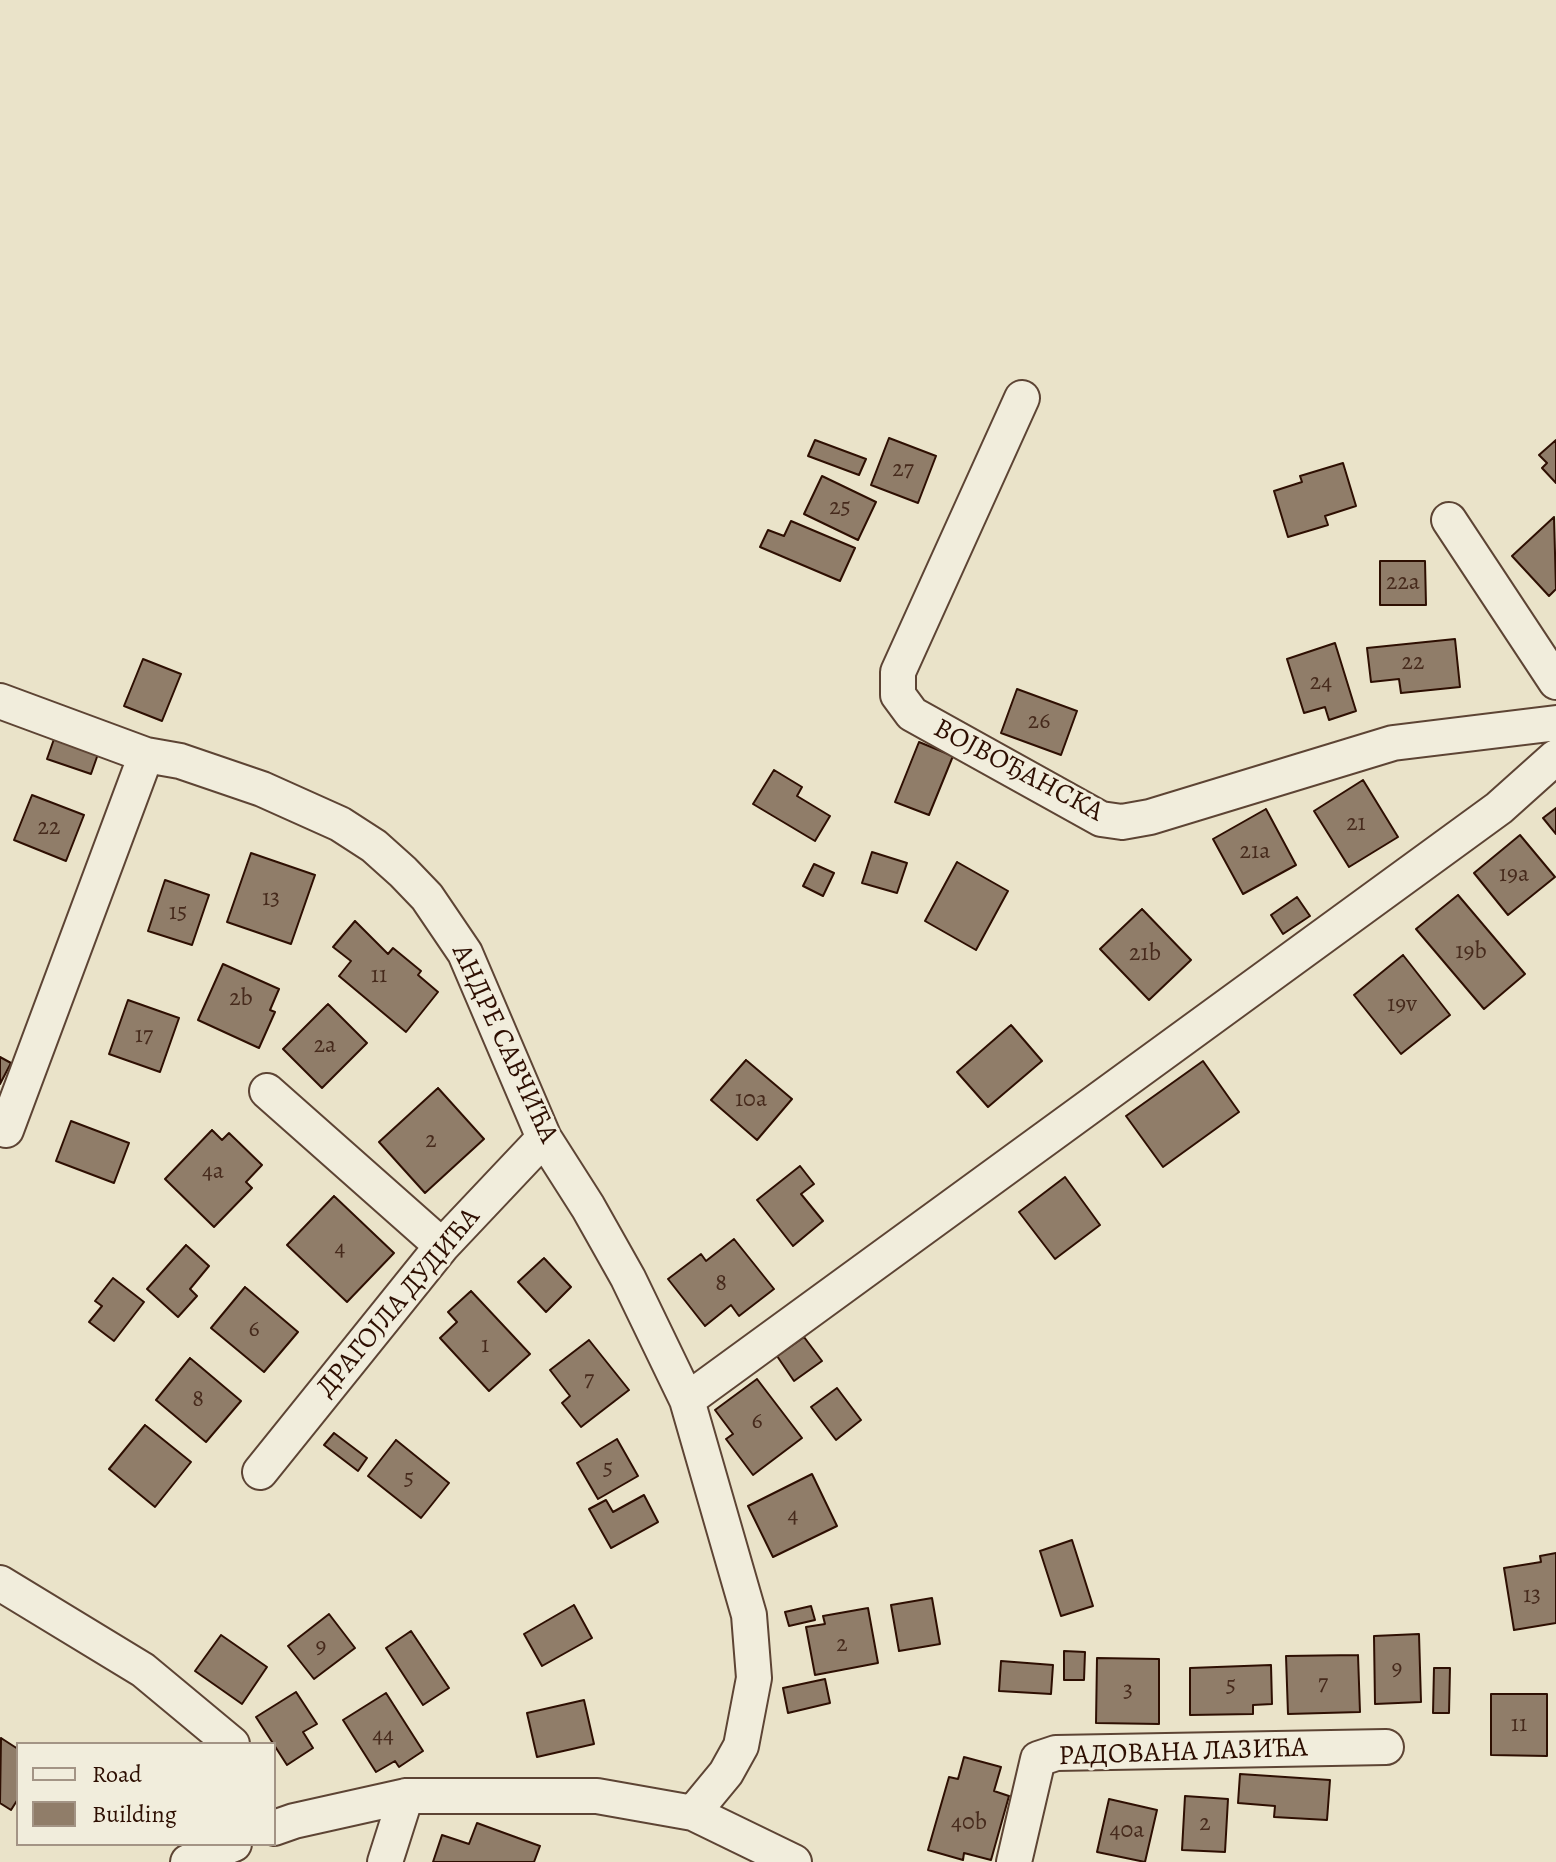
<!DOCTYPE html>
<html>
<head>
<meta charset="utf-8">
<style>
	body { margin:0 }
	#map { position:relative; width:1556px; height:1862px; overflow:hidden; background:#eae3c9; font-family:Alegreya,serif }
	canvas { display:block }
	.legend { position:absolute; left:16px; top:1742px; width:260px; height:104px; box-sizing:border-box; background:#f1eddc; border:2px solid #a39485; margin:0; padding:10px 14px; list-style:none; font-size:24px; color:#2e0f02 }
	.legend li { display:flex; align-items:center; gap:16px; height:40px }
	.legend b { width:40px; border:2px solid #a39485 }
</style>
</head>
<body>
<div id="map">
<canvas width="1556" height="1862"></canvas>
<ul class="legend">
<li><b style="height:10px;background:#f1eddc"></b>Road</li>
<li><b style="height:22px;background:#907d69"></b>Building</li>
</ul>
</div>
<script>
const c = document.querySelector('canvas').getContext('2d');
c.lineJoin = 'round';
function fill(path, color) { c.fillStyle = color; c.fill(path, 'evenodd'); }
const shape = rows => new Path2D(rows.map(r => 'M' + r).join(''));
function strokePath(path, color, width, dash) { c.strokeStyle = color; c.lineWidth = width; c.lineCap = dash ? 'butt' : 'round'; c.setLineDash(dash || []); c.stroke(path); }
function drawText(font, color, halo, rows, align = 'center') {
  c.font = font + ' Alegreya,serif'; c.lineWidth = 6; c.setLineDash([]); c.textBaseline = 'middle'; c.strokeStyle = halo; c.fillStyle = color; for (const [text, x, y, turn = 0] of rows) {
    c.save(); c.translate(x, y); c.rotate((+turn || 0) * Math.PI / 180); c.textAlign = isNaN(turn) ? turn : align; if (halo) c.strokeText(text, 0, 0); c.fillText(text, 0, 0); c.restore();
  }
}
const building = shape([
	[889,438,936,456,918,503,871,485,889,438],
	[815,440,866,459,859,475,808,456,815,440],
	[1556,440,1556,483,1542,468,1547,463,1539,455,1556,440],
	[1343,463,1356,506,1325,516,1328,525,1288,537,1274,491,1302,482,1300,476,1343,463],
	[822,476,876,502,858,540,804,514,822,476],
	[1554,517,1556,589,1549,596,1512,556,1554,517],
	[791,521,855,548,840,581,760,547,768,530,784,536,791,521],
	[1380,561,1425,561,1426,605,1380,605,1380,561],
	[1455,639,1460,687,1401,693,1399,679,1371,682,1367,648,1455,639],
	[1335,643,1356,711,1329,720,1325,707,1304,713,1287,659,1335,643],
	[143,659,181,674,162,721,124,706,143,659],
	[1017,689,1077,711,1061,755,1001,733,1017,689],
	[54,739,98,754,91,774,47,759,54,739],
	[919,742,953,756,929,815,895,802,919,742],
	[774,770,802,787,797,796,830,816,815,841,753,804,774,770],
	[1363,780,1398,837,1349,867,1314,811,1363,780],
	[32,795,84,815,66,861,14,840,32,795],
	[1556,808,1556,834,1543,818,1556,808],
	[1266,809,1296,865,1243,894,1213,839,1266,809],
	[1520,835,1555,877,1508,915,1474,873,1520,835],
	[872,852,907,863,897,893,862,883,872,852],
	[251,853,315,875,291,944,227,922,251,853],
	[957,862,1008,891,976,950,925,921,957,862],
	[814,864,834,873,823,896,803,886,814,864],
	[165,880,209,895,192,945,148,931,165,880],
	[1458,895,1525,974,1484,1009,1416,929,1458,895],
	[1297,897,1310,916,1283,934,1271,915,1297,897],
	[1142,909,1191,960,1149,1000,1100,949,1142,909],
	[355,921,388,954,393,948,421,971,418,975,438,992,406,1032,339,976,351,961,333,947,355,921],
	[1403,955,1450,1015,1401,1054,1354,995,1403,955],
	[223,964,279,989,270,1010,275,1012,259,1048,198,1020,223,964],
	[128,1000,179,1018,160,1072,109,1054,128,1000],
	[328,1004,367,1043,322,1088,283,1049,328,1004],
	[1011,1025,1042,1061,988,1107,957,1072,1011,1025],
	[0,1057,11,1063,0,1084,0,1057],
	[746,1060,792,1099,757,1140,711,1100,746,1060],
	[1203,1061,1239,1112,1163,1167,1126,1116,1203,1061],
	[438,1088,484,1139,425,1193,379,1142,438,1088],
	[71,1121,129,1143,114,1183,56,1161,71,1121],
	[212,1130,222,1140,229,1133,262,1165,246,1182,252,1188,214,1227,165,1179,212,1130],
	[800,1166,814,1184,801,1194,823,1221,793,1246,757,1200,800,1166],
	[1065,1177,1100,1225,1055,1259,1019,1212,1065,1177],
	[334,1196,394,1253,347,1302,287,1245,334,1196],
	[734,1239,774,1289,739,1316,731,1305,705,1326,668,1279,701,1254,706,1261,734,1239],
	[186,1245,209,1266,190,1289,197,1296,178,1317,147,1289,186,1245],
	[544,1258,571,1287,546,1312,518,1282,544,1258],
	[113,1278,144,1302,114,1341,89,1322,102,1306,95,1301,113,1278],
	[245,1287,298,1332,264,1372,211,1328,245,1287],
	[471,1291,530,1354,489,1391,440,1338,457,1322,448,1312,471,1291],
	[804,1337,822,1361,794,1381,777,1356,804,1337],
	[589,1340,629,1390,581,1427,562,1403,570,1396,550,1370,589,1340],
	[190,1358,241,1401,206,1442,156,1400,190,1358],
	[757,1379,802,1438,753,1475,726,1439,733,1434,715,1410,757,1379],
	[837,1388,861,1420,836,1440,811,1407,837,1388],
	[145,1425,191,1462,155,1507,109,1469,145,1425],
	[334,1433,367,1458,358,1471,324,1445,334,1433],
	[617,1439,638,1476,598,1499,577,1463,617,1439],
	[396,1440,449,1483,421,1518,368,1476,396,1440],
	[812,1474,837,1526,773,1557,748,1506,812,1474],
	[644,1495,658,1522,611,1548,589,1509,606,1500,613,1512,644,1495],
	[1072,1540,1093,1606,1061,1616,1040,1551,1072,1540],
	[1556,1553,1556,1623,1514,1630,1504,1568,1541,1562,1540,1556,1556,1553],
	[932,1598,940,1644,899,1651,891,1605,932,1598],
	[574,1605,592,1638,542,1666,524,1634,574,1605],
	[811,1606,815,1620,789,1626,785,1612,811,1606],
	[868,1608,878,1663,815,1675,806,1627,825,1624,823,1616,868,1608],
	[329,1614,355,1648,314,1679,288,1646,329,1614],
	[411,1631,449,1688,423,1705,386,1648,411,1631],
	[1419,1634,1421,1702,1375,1704,1374,1636,1419,1634],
	[221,1635,267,1667,242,1704,195,1671,221,1635],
	[1064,1651,1085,1652,1084,1680,1064,1680,1064,1651],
	[1358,1655,1360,1712,1288,1714,1286,1656,1358,1655],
	[1097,1658,1159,1659,1159,1724,1096,1723,1097,1658],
	[1001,1661,1053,1665,1051,1694,999,1691,1001,1661],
	[1271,1665,1272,1704,1253,1705,1253,1714,1190,1715,1190,1668,1271,1665],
	[1434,1668,1450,1668,1449,1713,1433,1713,1434,1668],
	[825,1679,830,1703,788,1713,783,1688,825,1679],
	[296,1692,317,1724,303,1732,313,1748,287,1765,256,1717,296,1692],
	[386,1693,423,1751,399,1767,395,1761,376,1772,343,1720,386,1693],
	[1491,1694,1547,1694,1547,1756,1491,1755,1491,1694],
	[584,1700,594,1744,537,1757,527,1713,584,1700],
	[1,1738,18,1749,18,1799,11,1810,0,1803,1,1738],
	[964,1757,1001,1767,994,1791,1009,1796,991,1860,964,1853,963,1860,928,1850,949,1777,958,1779,964,1757],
	[1240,1774,1330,1780,1327,1820,1274,1817,1275,1806,1238,1803,1240,1774],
	[1185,1796,1228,1799,1225,1852,1182,1850,1185,1796],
	[1109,1799,1157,1810,1145,1862,1097,1852,1109,1799],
	[477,1823,540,1846,534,1862,433,1862,442,1835,469,1844,477,1823]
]);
const minor = shape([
	[1022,398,898,672,898,695,912,714,1101,819,1122,822,1150,817,1393,743,1556,723],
	[1449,520,1556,682],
	[0,701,146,755],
	[267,1091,442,1246],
	[6,1130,146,755,180,761,262,789,340,824,374,846,403,872,427,897,465,953,544,1138,588,1207,628,1278,687,1400,749,1615,754,1678,741,1746,726,1773,693,1813],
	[687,1400,1499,808,1556,757],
	[260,1472,442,1246,544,1138],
	[0,1583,143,1670,232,1744],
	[274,1828,294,1821,406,1796,597,1796,693,1813,794,1862],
	[188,1862,234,1844],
	[385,1862,406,1796],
	[1014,1862,1038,1759,1056,1753,1386,1747]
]);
const numberNames = [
	["27",903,470],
	["25",840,508],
	["22a",1403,583],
	["22",1413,663],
	["24",1321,683],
	["26",1039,722],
	["21",1356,824],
	["22",49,828],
	["21a",1255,852],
	["19a",1514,875],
	["13",271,899],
	["15",178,913],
	["19b",1471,952],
	["21b",1145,954],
	["11",379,976],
	["2b",241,999],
	["19v",1402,1005],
	["17",144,1036],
	["2a",325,1046],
	["10a",751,1100],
	["2",431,1141],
	["4a",213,1172],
	["4",340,1249],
	["8",721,1284],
	["6",254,1330],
	["1",485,1346],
	["7",589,1380],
	["8",198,1400],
	["6",757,1422],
	["5",608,1469],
	["5",409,1479],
	["4",793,1516],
	["13",1532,1596],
	["2",842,1645],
	["9",321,1647],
	["9",1397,1669],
	["7",1323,1684],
	["5",1231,1686],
	["3",1128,1691],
	["11",1519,1725],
	["44",383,1736],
	["40b",969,1823],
	["2",1205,1824],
	["40a",1127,1831]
];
const streetNames = [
	["ВОЈВОЂАНСКА",1018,771,28],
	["АНДРЕ САВЧИЋА",504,1044,65],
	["ДРАГОЈЛА ДУДИЋА",399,1303,-50],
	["РАДОВАНА ЛАЗИЋА",1183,1753,-2]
];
fill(building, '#907d69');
strokePath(building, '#2e0f02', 2);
strokePath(minor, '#5d4434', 38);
strokePath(minor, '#f1eddc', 34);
drawText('24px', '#462a1c', null, numberNames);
drawText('28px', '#2e0f02', '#f1eddc', streetNames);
</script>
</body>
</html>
